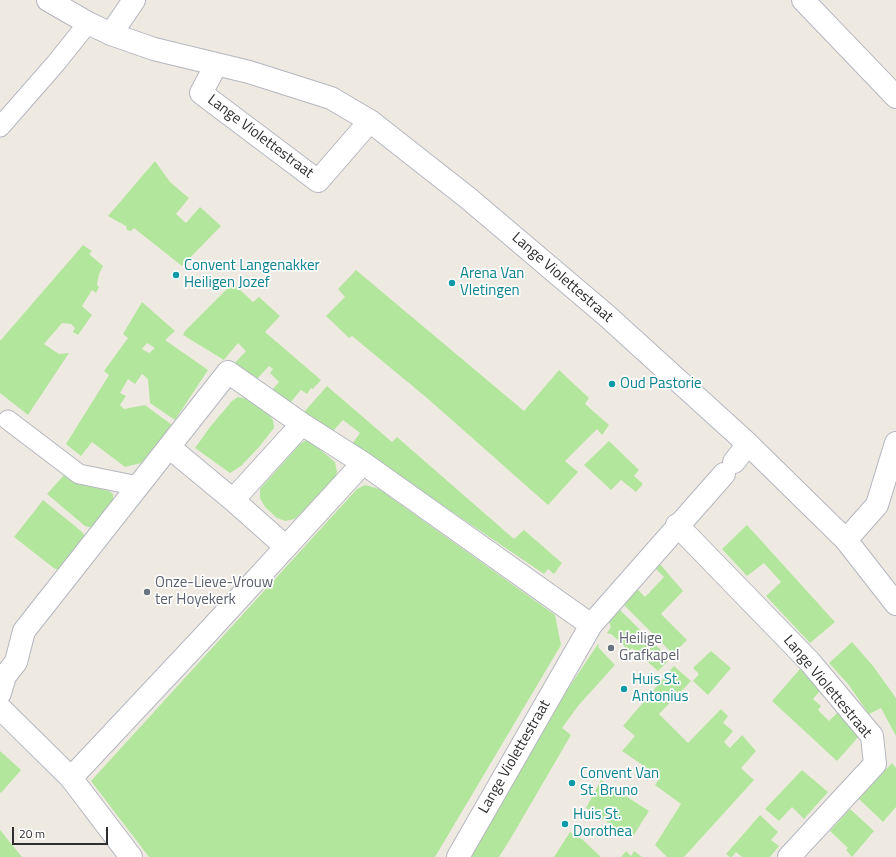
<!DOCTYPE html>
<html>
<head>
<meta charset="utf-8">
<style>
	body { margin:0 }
	#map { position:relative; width:896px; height:857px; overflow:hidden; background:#efeae1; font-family:"Titillium Web",sans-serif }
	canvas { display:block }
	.scale { position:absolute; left:12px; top:827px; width:96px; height:18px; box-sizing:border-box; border:2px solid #2e2e2e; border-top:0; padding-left:5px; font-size:12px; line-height:14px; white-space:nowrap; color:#2e2e2e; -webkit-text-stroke:3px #fff; paint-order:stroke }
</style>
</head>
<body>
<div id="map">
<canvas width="896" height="857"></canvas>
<div class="scale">20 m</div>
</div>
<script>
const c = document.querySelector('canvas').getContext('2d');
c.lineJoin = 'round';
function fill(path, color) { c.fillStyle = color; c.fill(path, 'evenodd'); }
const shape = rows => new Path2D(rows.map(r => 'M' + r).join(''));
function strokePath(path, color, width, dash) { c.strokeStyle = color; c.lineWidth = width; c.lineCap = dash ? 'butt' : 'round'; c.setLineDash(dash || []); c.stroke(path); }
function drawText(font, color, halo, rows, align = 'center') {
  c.font = font + ' "Titillium Web",sans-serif'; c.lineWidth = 3.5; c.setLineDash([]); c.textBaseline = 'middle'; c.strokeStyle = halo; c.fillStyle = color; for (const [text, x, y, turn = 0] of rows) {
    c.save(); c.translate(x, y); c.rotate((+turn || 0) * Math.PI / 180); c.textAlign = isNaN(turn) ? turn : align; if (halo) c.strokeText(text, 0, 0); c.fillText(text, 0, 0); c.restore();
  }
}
const green = shape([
	[155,161,170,182,189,198,176,214,186,223,200,207,221,226,182,266,134,228,131,231,127,230,126,226,108,216],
	[83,245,92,251,89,254,103,266,99,274,97,285,99,287,96,293,92,290,82,306,92,315,78,335,73,332,75,328,71,324,62,323,44,344,59,354,69,353,28,415,0,393,0,341],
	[356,270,524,411,559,370,589,398,585,404,609,425,602,435,597,429,565,461,578,472,548,505,427,398,352,336,349,338,326,316,345,297,338,289],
	[233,283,253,302,259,297,280,316,265,332,321,380,313,389,311,388,307,394,301,390,290,403,271,391,279,382,270,373,273,369,269,366,256,380,233,365,246,351,238,343,224,360,183,335,185,331],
	[142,302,175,331,165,340,208,370,175,420,150,403,148,379,142,374,135,384,128,379,120,393,126,396,120,405,124,409,145,405,172,425,152,454,145,462,125,467,92,442,81,456,66,444,109,375,104,371,128,338,123,334],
	[147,343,155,348,149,353,142,349],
	[327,386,392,442,397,437,514,539,524,530,562,563,554,574,548,569,544,574,352,444,360,433,343,420,333,431,304,412],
	[238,397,248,399,267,412,273,420,274,428,259,447,241,466,230,473,195,448,210,427,232,401],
	[306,440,316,446,335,462,337,472,334,480,295,519,285,521,277,518,265,507,260,498,260,489,299,445],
	[609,441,639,470,634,476,643,484,636,492,621,480,611,490,584,465],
	[64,475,79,484,109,491,113,494,113,500,110,508,93,528,85,526,47,494],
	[365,485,379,489,555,615,561,645,435,857,149,857,91,781,357,489],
	[43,500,81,531,86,537,61,569,55,569,14,537],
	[747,525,835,622,810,643,766,596,781,582,764,563,747,576,722,549],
	[660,564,683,591,661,614,687,640,673,654,623,604,637,589,645,597,664,577,656,569],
	[619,609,670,659,658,671,632,648,627,654,622,650,625,646,611,634,609,634,607,633,611,627,608,619],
	[852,642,873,666,896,698,896,736,881,708,869,714,848,684,829,663],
	[598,644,599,645,598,647,615,665,578,706,562,728,571,735,508,843,499,857,467,857,535,738],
	[711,651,731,668,708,695,693,681,699,674,693,668],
	[674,666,691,681,659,714,688,743,721,709,728,716,723,723,733,731,724,742,730,748,742,735,756,751,741,768,754,780,684,857,667,857,655,845,681,804,655,785,660,777,622,751,635,736,623,726],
	[800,669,820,691,813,699,821,706,818,710,829,721,839,711,860,735,837,761,772,701],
	[0,751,21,770,1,793,0,792],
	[892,763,896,768,896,807,883,822,859,799],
	[802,770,828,792,804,819,792,807,779,821,765,809],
	[601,780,649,811,632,838,586,808],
	[850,809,874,831,852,857,846,850,848,848,830,831],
	[760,815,778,832,771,840,779,846,770,857,742,857,736,852,732,857,730,857,726,854],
	[0,830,22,857,0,857],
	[570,832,583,840,601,857,554,857],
	[626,851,631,856,634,851,642,857,621,857]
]);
const lane = shape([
	[0,127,56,63,88,23],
	[8,420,79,474,138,486]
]);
const street = shape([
	[803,0,896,97],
	[111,34,134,0],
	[216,65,201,93,318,181,370,121],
	[169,447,233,500],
	[734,462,748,444],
	[677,525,810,662,872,736,875,764,789,857],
	[846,540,877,505,896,443],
	[286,547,233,500,302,424],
	[0,693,5,676,16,662,24,631,228,372,302,424,363,463,591,625],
	[0,708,71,778,131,857],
	[71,778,208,632,363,463],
	[458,857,591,625,724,474]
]);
const secondary = shape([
	[48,0,88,23,111,34,154,49,249,72,331,98,370,121,468,198,606,315,748,444,846,540,896,604]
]);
const markers = [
	[176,275,4,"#0f9aa8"],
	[452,283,4,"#0f9aa8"],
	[612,384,4,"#0f9aa8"],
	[147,592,4,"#6b7280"],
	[611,648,4,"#6b7280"],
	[624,689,4,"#0f9aa8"],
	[572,783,4,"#0f9aa8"],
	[565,824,4,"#0f9aa8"]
];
const streetNames = [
	["Lange Violettestraat",260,137,37],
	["Lange Violettestraat",562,278,41],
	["Lange Violettestraat",827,687,50],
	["Lange Violettestraat",515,757,-60]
];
const cultureNames = [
	["Convent Langenakker",184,266],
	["Heiligen Jozef",184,283],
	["Arena Van",460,274],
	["Vletingen",460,291],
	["Oud Pastorie",620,384],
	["Huis St.",632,680],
	["Antonius",632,697],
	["Convent Van",580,774],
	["St. Bruno",580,791],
	["Huis St.",573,815],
	["Dorothea",573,832]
];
const worshipNames = [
	["Onze-Lieve-Vrouw",155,583],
	["ter Hoyekerk",155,600],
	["Heilige",619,639],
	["Grafkapel",619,656]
];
fill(green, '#b3e69d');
strokePath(lane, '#b4b6c1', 21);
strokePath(street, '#b4b6c1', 24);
strokePath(secondary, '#b4b6c1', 24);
strokePath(lane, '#fff', 19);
strokePath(street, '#fff', 22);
strokePath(secondary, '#fff', 22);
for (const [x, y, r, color] of markers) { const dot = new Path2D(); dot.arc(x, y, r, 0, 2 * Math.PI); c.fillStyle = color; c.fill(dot); strokePath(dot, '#fff', 1.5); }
drawText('15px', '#2e2e2e', '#fff', streetNames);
drawText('15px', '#0d838f', '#fff', cultureNames, 'left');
drawText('15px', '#5b616d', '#fff', worshipNames, 'left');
</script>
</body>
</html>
